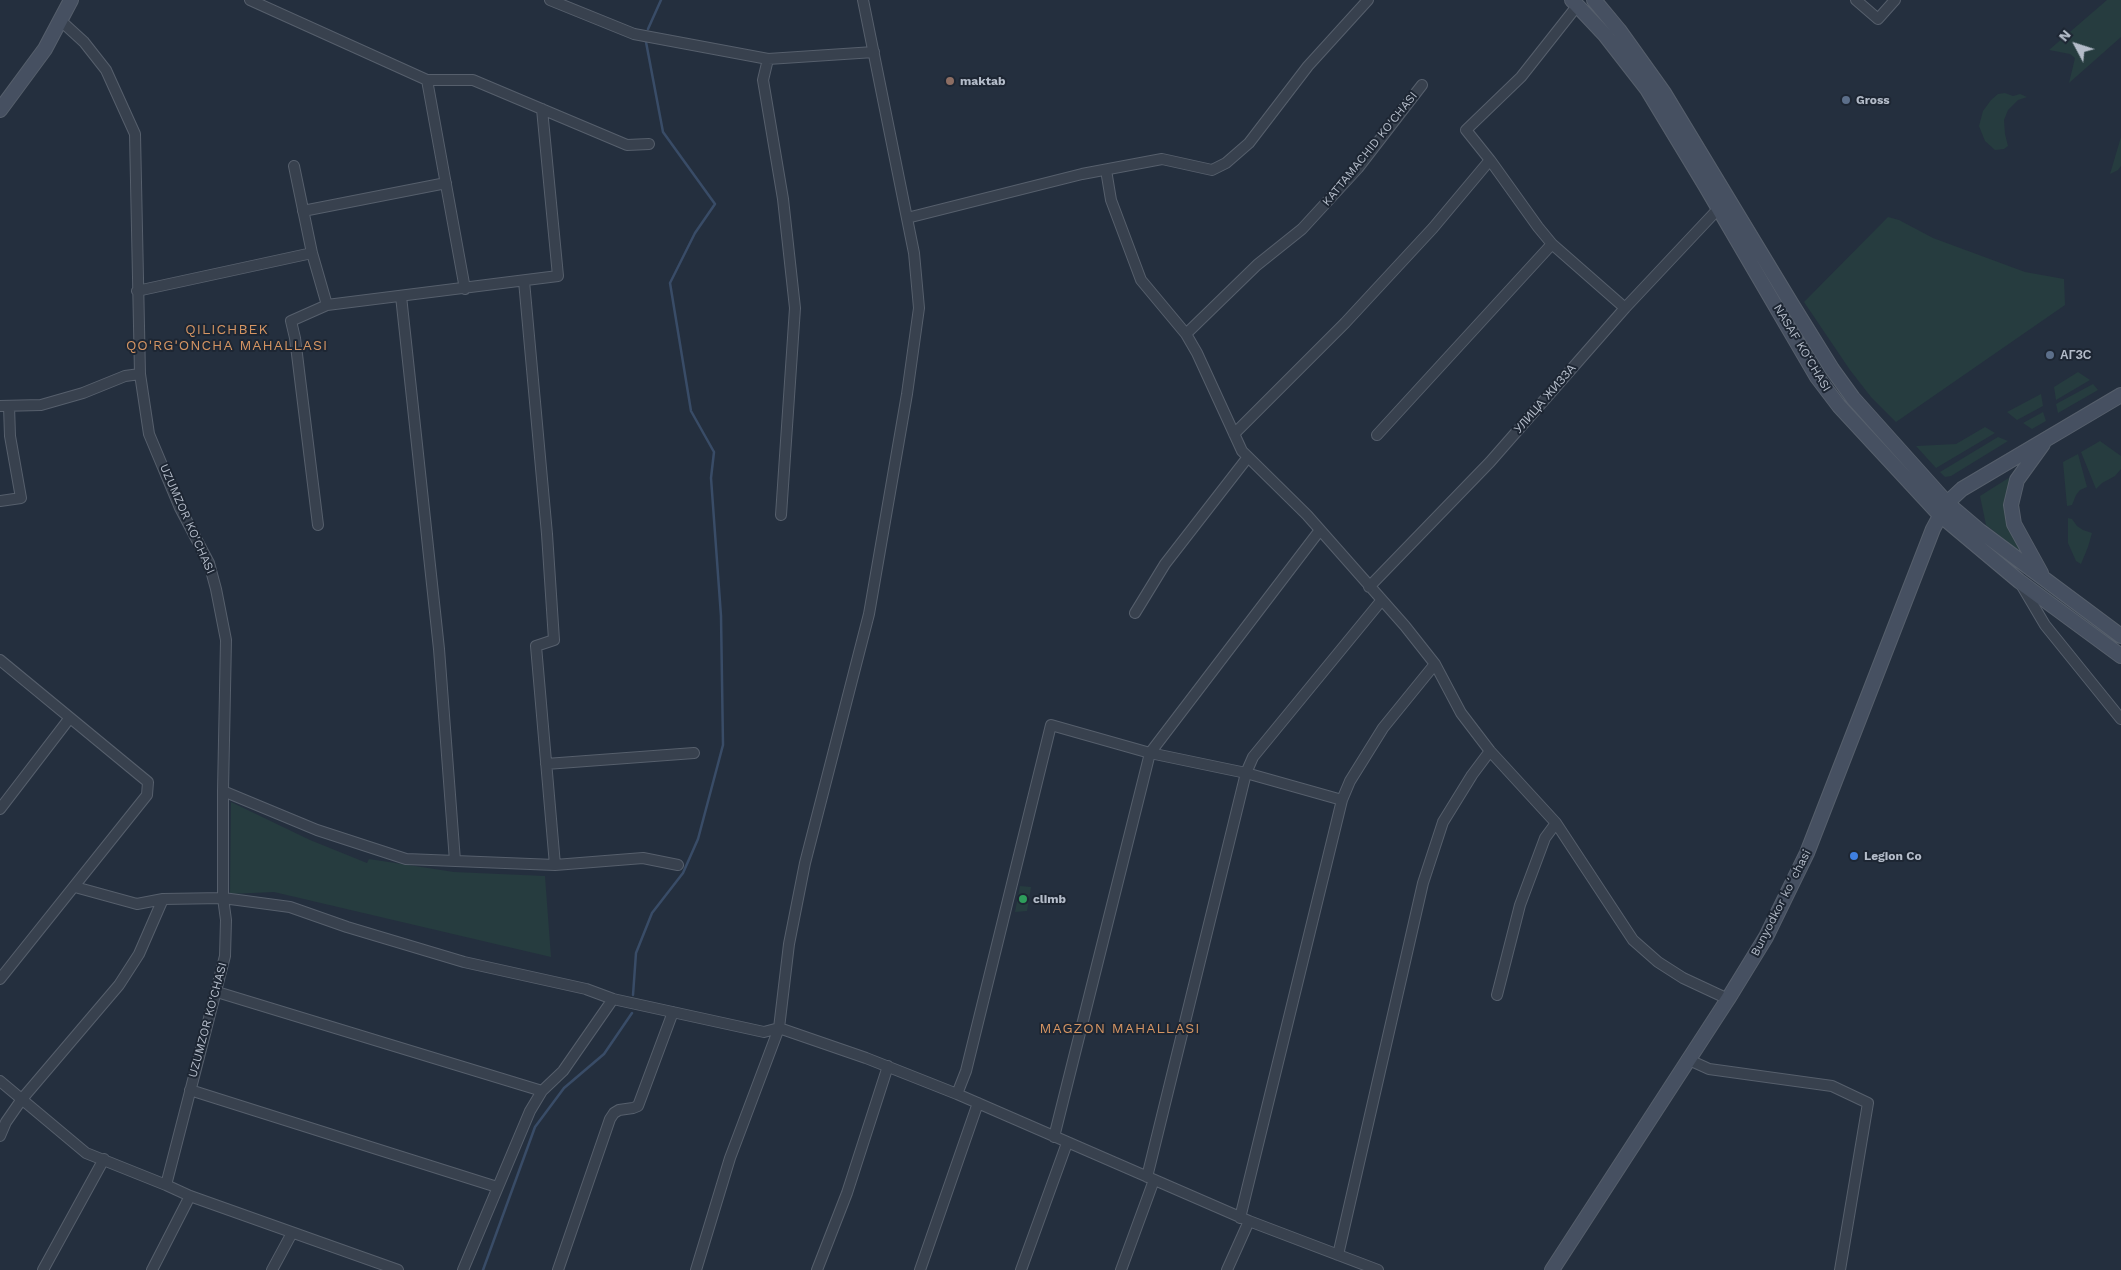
<!DOCTYPE html>
<html>
<head>
<meta charset="utf-8">
<style>
	body { margin:0 }
	#map { position:relative; width:2121px; height:1270px; overflow:hidden; background:#242f3e; font-family:"Work Sans",sans-serif }
	canvas { display:block }
	.north { position:absolute; left:2051px; top:20px; width:50px; height:50px; -webkit-text-stroke:4px #1d2633; paint-order:stroke; rotate:310deg; font-size:14px; font-weight:700; line-height:20px; text-align:center; color:#b4bcc9 }
	.north::after { content:''; display:block; margin:auto; width:18px; height:22px; background:#b4bcc9; clip-path:polygon(50% 0,100% 100%,50% 72%,0 100%) }
</style>
</head>
<body>
<div id="map">
<canvas width="2121" height="1270"></canvas>
<div class="north">N</div>
</div>
<script>
const c = document.querySelector('canvas').getContext('2d');
c.lineJoin = 'round';
function fill(path, color) { c.fillStyle = color; c.fill(path, 'evenodd'); }
const shape = rows => new Path2D(rows.map(r => 'M' + r).join(''));
function strokePath(path, color, width, dash) { c.strokeStyle = color; c.lineWidth = width; c.lineCap = dash ? 'butt' : 'round'; c.setLineDash(dash || []); c.stroke(path); }
function drawText(font, color, halo, rows, align = 'center') {
  c.font = font + ' "Work Sans",sans-serif'; c.lineWidth = 4; c.setLineDash([]); c.textBaseline = 'middle'; c.strokeStyle = halo; c.fillStyle = color; for (const [text, x, y, turn = 0] of rows) {
    c.save(); c.translate(x, y); c.rotate((+turn || 0) * Math.PI / 180); c.textAlign = isNaN(turn) ? turn : align; if (halo) c.strokeText(text, 0, 0); c.fillText(text, 0, 0); c.restore();
  }
}
const green = shape([
	[2107,0,2121,0,2121,37,2069,83,2075,58,2070,54,2049,50],
	[2005,93,2013,96,2020,94,2027,97,2018,100,2008,110,2004,120,2005,134,2008,146,2004,149,1995,150,1985,141,1979,126,1983,111,1991,100,1998,94],
	[2121,137,2121,166,2118,170,2110,174],
	[1888,217,1899,220,1933,238,2025,272,2064,279,2065,305,1896,422,1871,397,1850,370,1804,302],
	[2078,372,2090,380,2056,400,2054,387],
	[2093,384,2098,390,2058,413,2056,404],
	[2041,394,2043,406,2017,420,2007,412],
	[2043,412,2046,421,2032,429,2023,423],
	[1985,427,1995,433,1936,468,1916,446,1956,444],
	[1998,437,2008,441,1951,476,1945,477,1940,472],
	[2100,441,2121,456,2121,469,2115,476,2102,483,2096,489,2081,452],
	[2078,454,2087,487,2080,490,2076,495,2072,505,2067,506,2063,462],
	[2018,472,2010,488,2023,554,1986,525,1980,496],
	[2068,518,2072,519,2077,526,2083,530,2092,533,2088,547,2081,564,2076,561,2068,543],
	[231,802,310,840,367,863,369,859,454,872,545,876,551,957,274,892,230,894],
	[1020,886,1031,887,1027,911,1015,912]
]);
const stream = shape([
	[648,29,661,0],
	[633,995,636,953,652,913,683,873,698,839,723,745,721,616,711,478,714,452,691,411,670,283,695,233,715,204,663,132,646,42],
	[483,1270,535,1127,564,1088,604,1054,632,1013]
]);
const minor = shape([
	[250,0,427,80,473,80,627,145,649,144],
	[550,0,634,34,768,59,874,52],
	[1856,0,1878,19,1895,0],
	[1577,6,1521,77,1466,130,1490,160,1538,227,1552,244,1625,308],
	[61,21,84,42,106,70,135,134,140,374,149,434,180,508,209,563,216,589,226,640,223,791,223,898,226,920,225,956,166,1185],
	[768,59,763,80,783,199,795,308,781,515],
	[427,80,465,289],
	[294,166,312,253,327,305],
	[1106,170,1111,200,1141,280,1186,334,1197,353,1242,451,1307,515,1405,626,1435,664,1461,713,1490,751,1556,823,1633,940,1658,962,1683,978,1728,999],
	[303,211,446,183],
	[907,218,1082,174,1162,159,1212,170,1226,163,1249,143,1308,66,1368,0],
	[524,281,547,534,554,640,536,646,555,865],
	[137,291,312,253],
	[401,296,439,649,455,861],
	[1186,334,1257,265,1302,229,1358,168,1422,85],
	[0,406,41,405,83,393,125,376,140,374],
	[1234,434,1345,323,1433,228,1490,160],
	[1377,435,1552,244],
	[0,501,21,498,10,436,9,406],
	[318,525,295,338,291,321,327,305,558,276,542,109],
	[2022,586,2045,625,2121,719],
	[1369,587,1490,462,1625,308,1719,208],
	[1135,613,1165,564,1248,457],
	[0,660,148,782,147,795,0,979],
	[546,764,694,753],
	[223,791,317,830,406,859,555,865,643,858,678,865],
	[0,809,69,719],
	[75,887,137,904,163,899,223,898,290,907,347,927,464,962,586,989,613,999,764,1032,779,1028,866,1058,957,1094,1249,1221,1378,1270],
	[217,992,542,1091],
	[1497,995,1520,905,1545,838,1556,823],
	[1687,1059,1709,1069,1832,1086,1868,1103,1840,1270],
	[0,1081,86,1153,166,1185,190,1196,398,1270],
	[190,1090,497,1187],
	[957,1094,966,1071,1051,725,1150,753,1246,773,1342,800],
	[0,1136,6,1122,22,1099,119,985,139,954,163,899],
	[1054,1137,1150,753,1320,530],
	[1147,1177,1246,773,1253,757,1381,601],
	[1240,1218,1342,800,1350,781,1383,728,1435,664],
	[1338,1255,1423,883,1443,822,1472,775,1490,751],
	[43,1270,104,1159],
	[152,1270,190,1196],
	[272,1270,292,1233],
	[463,1270,530,1111,542,1091,563,1071,613,999],
	[558,1270,610,1119,614,1113,619,1110,633,1108,638,1106,673,1012],
	[696,1270,730,1158,779,1028,789,944,805,863,869,614,907,394,919,308,914,253,863,0],
	[817,1270,847,1193,888,1066],
	[920,1270,978,1103],
	[1021,1270,1067,1143],
	[1121,1270,1154,1180],
	[1227,1270,1249,1221]
]);
const secondary = shape([
	[1572,0,1605,35,1647,89,1705,185,1817,377,1839,406,1939,514,2019,581,2121,656],
	[1594,0,1619,30,1664,93,1791,303,1832,369,1853,398,1947,503,1980,531,2121,636],
	[0,110,45,49,71,0],
	[2041,573,2014,524,2011,505,2017,480,2043,444],
	[1552,1270,1728,999,1766,937,1807,853,1933,529,1947,503,1962,489,2121,395]
]);
const markers = [
	[950,81,5,"#8d6e63"],
	[1846,100,5,"#5c6f8a"],
	[2050,355,5,"#5c6f8a"],
	[1854,856,5,"#3f7fe0"],
	[1023,899,5,"#2e9e5b"]
];
const poiNames = [
	["maktab",960,81],
	["Gross",1856,100],
	["АГЗС",2060,355],
	["Legion Co",1864,856],
	["climb",1033,899]
];
const streetNames = [
	["KATTAMACHID KO'CHASI",1370,149,-51],
	["NASAF KO‘CHASI",1802,348,59],
	["УЛИЦА ЖИЗЗА",1545,399,-49],
	["UZUMZOR KO'CHASI",187,519,66],
	["Bunyodkor koʻchasi",1781,903,-63],
	["UZUMZOR KO'CHASI",208,1020,-75]
];
const neighbourhoodNames = [
	["QILICHBEK",227,330],
	["QO'RG'ONCHA MAHALLASI",227,346],
	["MAGZON MAHALLASI",1120,1029]
];
fill(green, '#263c3f');
strokePath(stream, '#394c67', 2.5);
strokePath(minor, '#565f6c', 12);
strokePath(secondary, '#565f6c', 16);
strokePath(minor, '#38414e', 10);
strokePath(secondary, '#465061', 14);
for (const [x, y, r, color] of markers) { const dot = new Path2D(); dot.arc(x, y, r, 0, 2 * Math.PI); c.fillStyle = color; c.fill(dot); strokePath(dot, '#1d2633', 2); }
drawText('bold 12px', '#b4bcc9', '#1d2633', poiNames, 'left');
drawText('12px', '#b4bcc9', '#1d2633', streetNames);
c.letterSpacing = '1px';
drawText('14px', '#d59563', '#1d2633', neighbourhoodNames);
c.letterSpacing = '0px';
</script>
</body>
</html>
